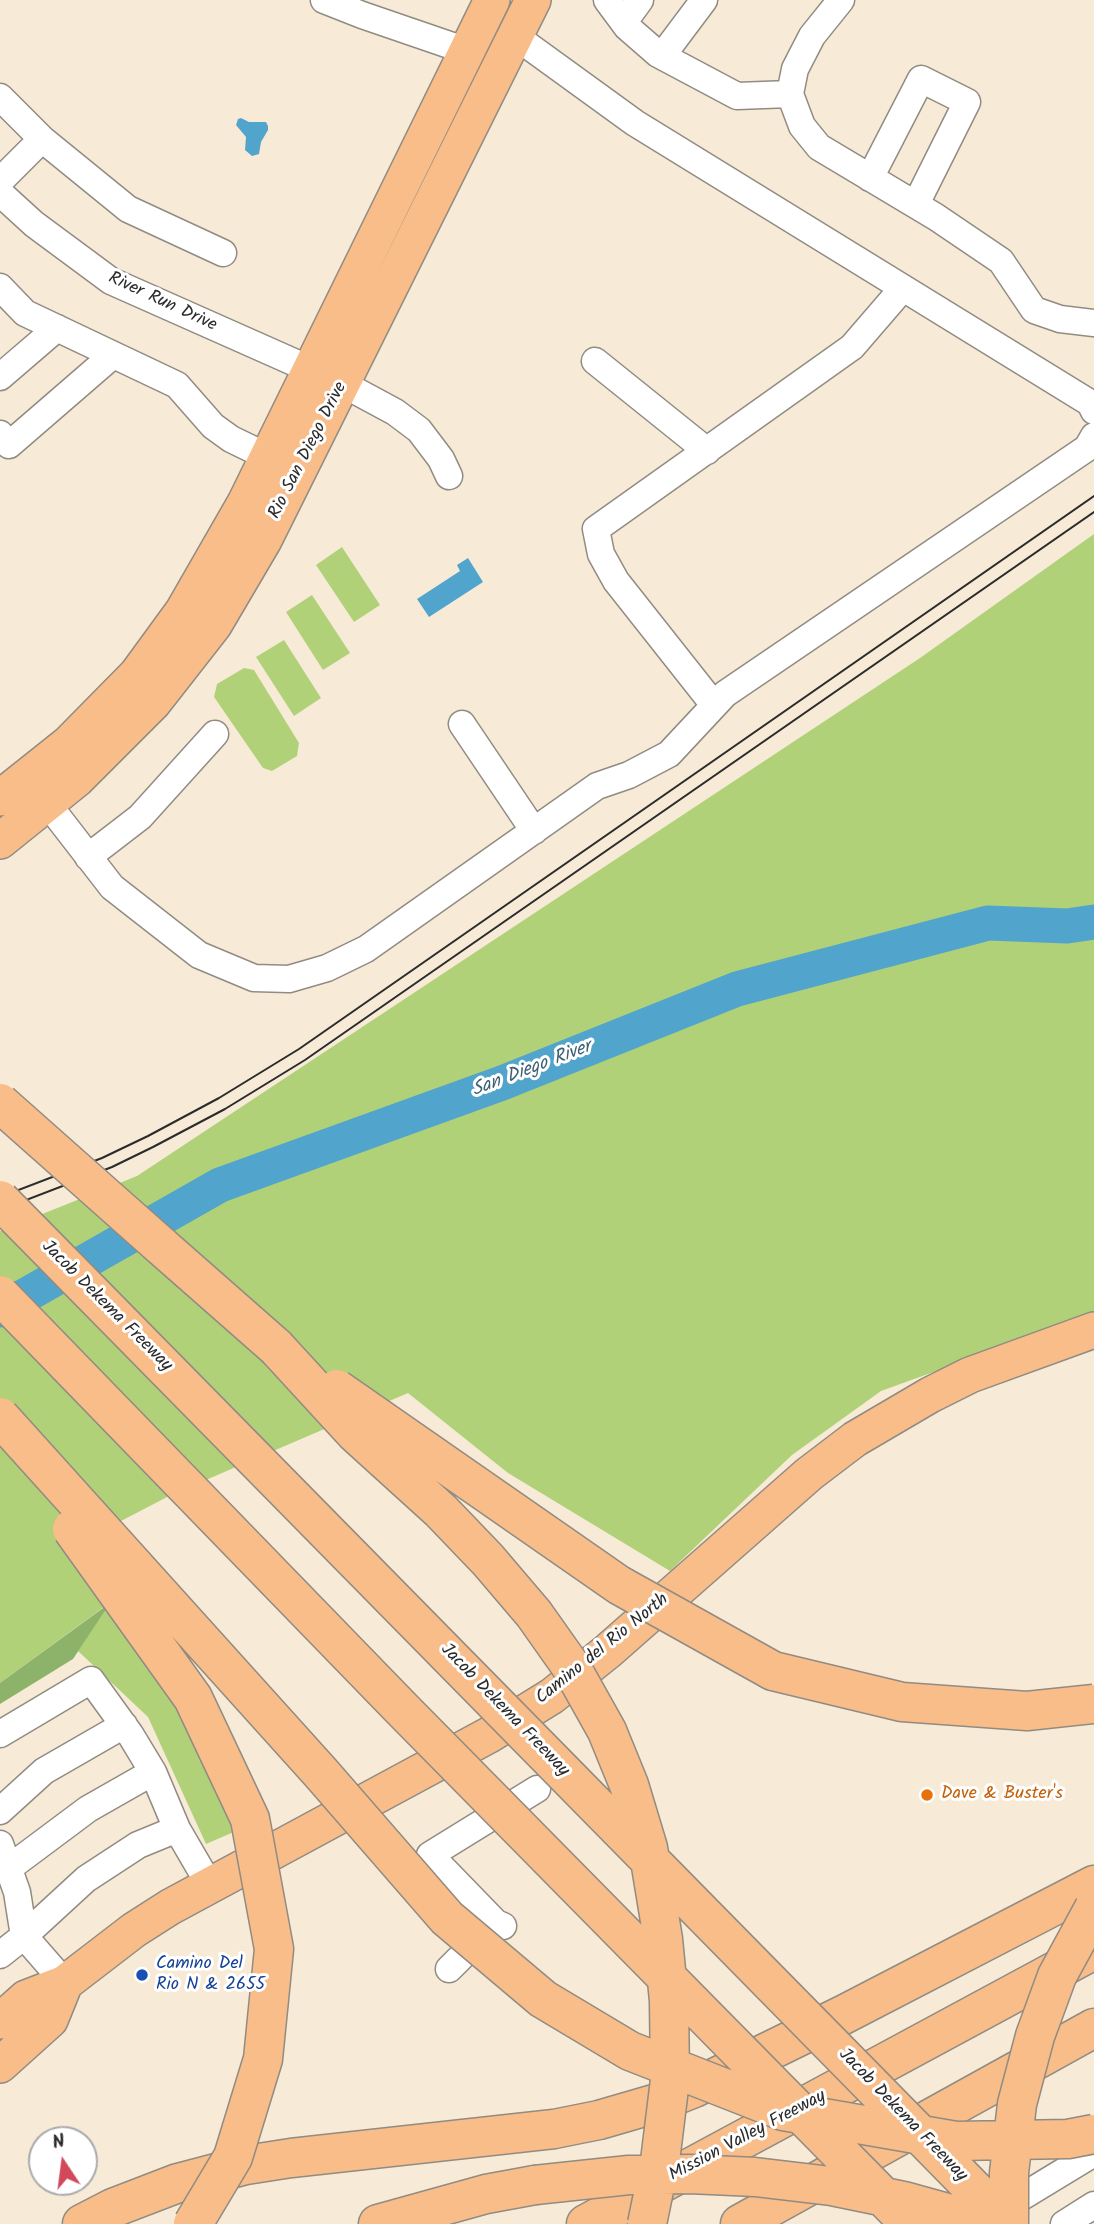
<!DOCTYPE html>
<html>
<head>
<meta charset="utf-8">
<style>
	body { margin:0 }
	#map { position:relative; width:1094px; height:2224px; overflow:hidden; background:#f7ebd8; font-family:Kalam,sans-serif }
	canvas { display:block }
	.north { position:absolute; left:28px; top:2126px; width:70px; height:70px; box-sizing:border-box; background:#fff; border:2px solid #aaa; border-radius:50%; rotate:347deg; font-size:19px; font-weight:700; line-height:28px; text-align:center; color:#2b2b2b }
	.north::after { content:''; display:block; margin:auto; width:24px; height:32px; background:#d1495b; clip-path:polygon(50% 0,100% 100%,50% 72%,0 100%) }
</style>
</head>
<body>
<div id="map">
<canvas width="1094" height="2224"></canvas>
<div class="north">N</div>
</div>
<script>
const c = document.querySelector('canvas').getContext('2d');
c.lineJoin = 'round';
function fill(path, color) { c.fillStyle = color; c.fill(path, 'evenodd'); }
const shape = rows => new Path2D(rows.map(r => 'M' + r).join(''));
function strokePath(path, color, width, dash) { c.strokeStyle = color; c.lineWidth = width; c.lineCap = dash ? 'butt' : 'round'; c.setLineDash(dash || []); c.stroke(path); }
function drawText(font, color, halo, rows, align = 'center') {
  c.font = font + ' Kalam,sans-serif'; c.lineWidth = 6; c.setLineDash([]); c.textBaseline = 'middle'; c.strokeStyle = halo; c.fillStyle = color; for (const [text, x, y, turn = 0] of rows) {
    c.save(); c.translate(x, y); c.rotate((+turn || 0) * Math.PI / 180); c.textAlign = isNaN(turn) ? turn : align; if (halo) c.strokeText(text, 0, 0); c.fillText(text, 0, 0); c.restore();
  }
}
const green = shape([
	[1094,534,1094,1314,881,1391,792,1455,670,1571,508,1473,408,1393,171,1495,71,1547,193,1717,236,1831,206,1844,148,1717,78,1651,108,1604,0,1683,0,1231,137,1176,920,658],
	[342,547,380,605,354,622,316,565],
	[312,595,350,653,323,670,286,612],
	[284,640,321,698,294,716,256,657],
	[244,668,254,670,299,743,297,756,272,771,263,768,214,697,217,684]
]);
const forest = shape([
	[110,1603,73,1659,0,1704,0,1683]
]);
const water = shape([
	[241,118,249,122,266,122,268,126,268,130,261,142,259,154,252,156,245,150,246,137,236,125,238,119],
	[468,558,483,582,429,617,417,599,460,571,457,565]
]);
const river = shape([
	[0,1310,220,1185,502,1083,737,989,988,923,1067,926,1094,922]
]);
const minor = shape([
	[324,0,362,15,467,51],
	[607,0,627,27,658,54,737,96,790,94,802,126,819,147,936,217,1001,261,1034,310,1060,319,1094,323],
	[624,22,640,0],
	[515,36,635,123,1090,403,1094,411],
	[662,56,704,0],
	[790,94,795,69,812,36,841,0],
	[0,97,42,139,128,209,223,253],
	[870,178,921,79,967,102,916,204],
	[0,181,42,139],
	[0,193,34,224,111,281,343,384,395,412,419,430,441,459,449,476],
	[0,287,25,313,177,385,213,426,231,439,268,457],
	[595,361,707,451],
	[0,377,57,328],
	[0,434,9,445,113,355],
	[714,705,616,581,601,554,596,529,852,347,902,289],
	[462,724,534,831],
	[47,803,112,887,199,955,254,978,289,979,327,968,366,949,597,786,629,775,669,754,725,694,1087,448,1094,436],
	[88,857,140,817,215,734],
	[0,1734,91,1680,130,1734,153,1772,177,1829,209,1884],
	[0,1811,44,1771,124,1725],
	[0,1844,17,1892,24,1936,65,1983],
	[9,1868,88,1809,153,1772],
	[503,1926,496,1923,430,1855,537,1789],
	[0,1955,24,1936,86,1879,138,1845,177,1829],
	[449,1969,487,1931],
	[997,2212,1094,2153],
	[1064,2224,1094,2205]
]);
const major = shape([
	[0,798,68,744,137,674,183,611,245,503,492,0],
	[0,841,77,779,153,703,214,625,264,540,533,0],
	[0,2021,26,1998,65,1983,134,1930,170,1907,489,1735,552,1696,608,1651,809,1474,855,1439,930,1395,970,1375,1094,1330],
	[0,2065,50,2020,65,1983]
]);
const highway = shape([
	[160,1245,276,1347],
	[82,2224,113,2208,178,2183,246,2165,291,2158,554,2129,599,2120,654,2104,694,2088,843,2015,1094,1885],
	[378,2224,486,2194,535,2185],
	[586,2224,1094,1950],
	[740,2224,1094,2028]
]);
const tram = shape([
	[0,1197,102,1158,148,1136,219,1098,299,1049,1094,496],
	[0,1210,112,1167,153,1147,225,1109,305,1060,1094,512]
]);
const highwayBridge = shape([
	[0,1103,160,1245],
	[0,1200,1008,2224],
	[0,1295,402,1709,910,2224],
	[276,1347,355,1433,441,1511,488,1560,534,1614,570,1665,607,1731,629,1785,648,1848,663,1939,669,2001,670,2080,660,2161,647,2224],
	[337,1389,619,1585,773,1671,902,1702,1027,1711,1094,1704],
	[0,1417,321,1773,447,1918,543,1999,630,2051,783,2111,956,2141,1068,2139,1094,2134],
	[72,1529,193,1698,250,1819,274,1949,263,2059,233,2157,193,2224],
	[535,2185,629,2175,689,2174,755,2177,831,2186,904,2201,987,2224],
	[1009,2224,1009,2173,1017,2104,1035,2036,1057,1976,1094,1908]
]);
const markers = [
	[927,1795,7,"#e8710a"],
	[142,1975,7,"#1a4fb4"]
];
const streetNames = [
	["River Run Drive",162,303,25],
	["Rio San Diego Drive",309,451,-63],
	["Jacob Dekema Freeway",106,1307,45],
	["Camino del Rio North",603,1650,-39],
	["Jacob Dekema Freeway",504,1711,46],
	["Jacob Dekema Freeway",902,2116,46],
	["Mission Valley Freeway",748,2137,-28]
];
const foodNames = [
	["Dave & Buster's",941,1795]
];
const transitNames = [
	["Camino Del",156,1965],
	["Rio N & 2655",156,1986]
];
const waterNames = [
	["San Diego River",532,1070,-21]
];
fill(green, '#b1d179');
fill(forest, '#8cb369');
fill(water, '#51a4cc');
strokePath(river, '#51a4cc', 35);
strokePath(minor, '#918b82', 29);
strokePath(major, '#918b82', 38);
strokePath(highway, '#918b82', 41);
strokePath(minor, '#fff', 26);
strokePath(major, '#f8bd89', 35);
strokePath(highway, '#f8bd89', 38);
strokePath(tram, '#2b2b2b', 2);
strokePath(highwayBridge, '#918b82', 41, []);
strokePath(highwayBridge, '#f8bd89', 38);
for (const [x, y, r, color] of markers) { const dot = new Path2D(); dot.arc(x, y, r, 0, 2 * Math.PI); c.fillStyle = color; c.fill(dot); strokePath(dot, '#fff', 2.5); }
drawText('18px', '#2b2b2b', '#fff', streetNames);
drawText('18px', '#c56008', '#fff', foodNames, 'left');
drawText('18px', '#164399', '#fff', transitNames, 'left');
drawText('italic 19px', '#3c6173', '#fff', waterNames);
</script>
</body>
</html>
